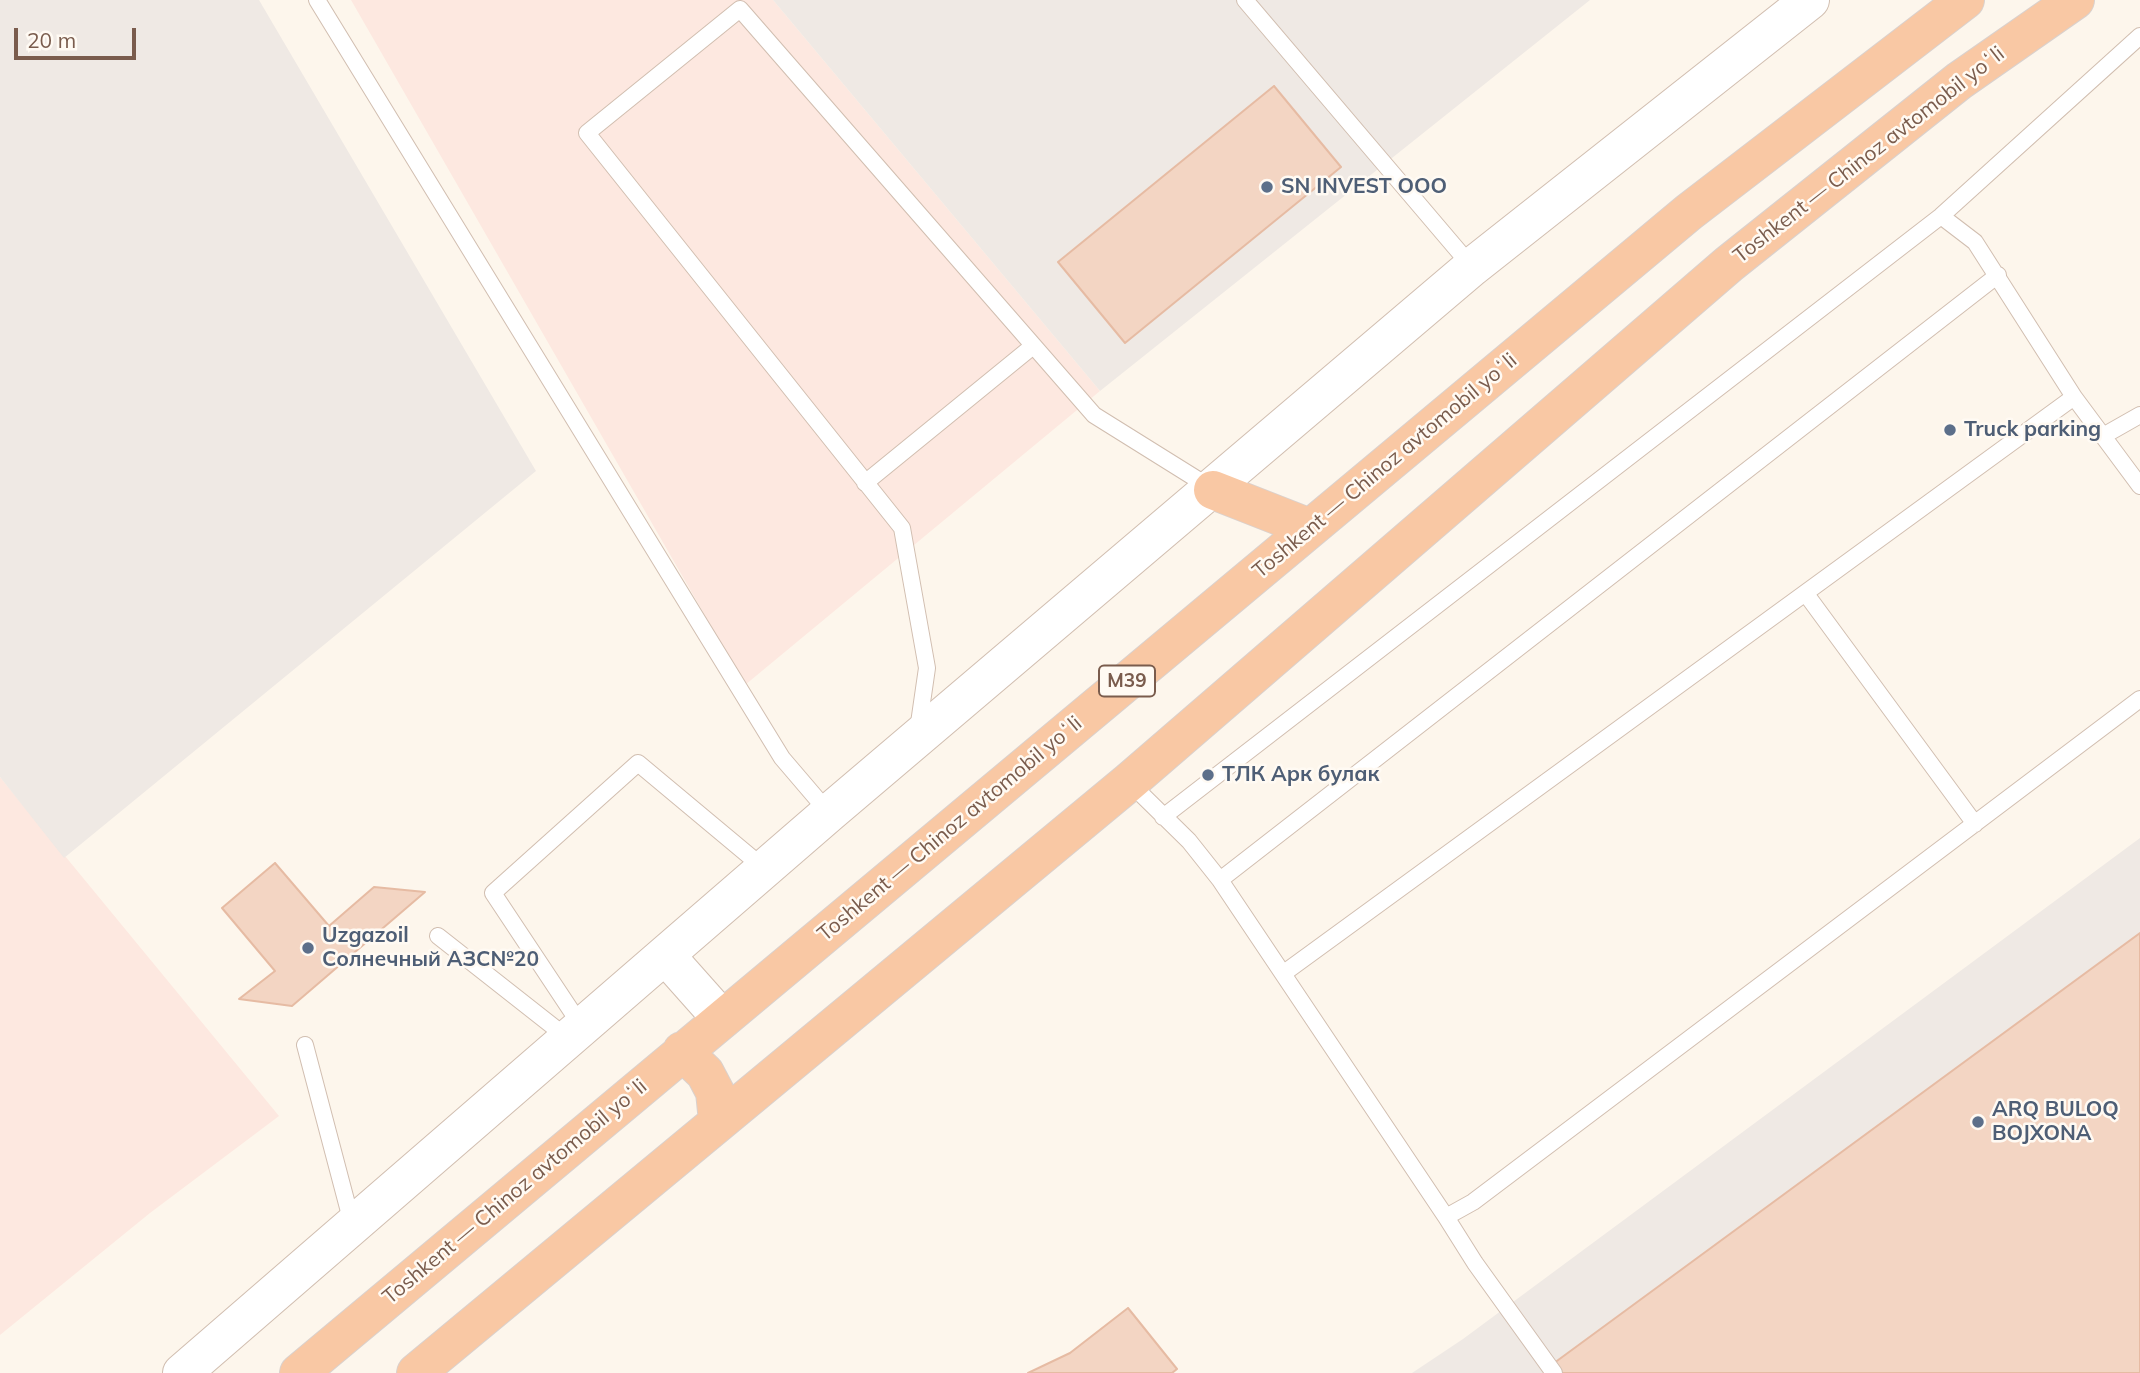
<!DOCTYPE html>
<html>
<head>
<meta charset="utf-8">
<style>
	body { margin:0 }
	#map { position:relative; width:2140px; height:1373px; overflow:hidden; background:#fdf6ec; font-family:Mulish,sans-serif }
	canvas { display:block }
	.scale { position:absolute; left:14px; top:28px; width:122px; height:32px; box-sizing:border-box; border:4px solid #7a5c4d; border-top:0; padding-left:9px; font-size:21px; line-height:24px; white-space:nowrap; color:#7a5c4d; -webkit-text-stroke:5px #fffaf3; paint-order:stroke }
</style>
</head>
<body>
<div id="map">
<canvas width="2140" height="1373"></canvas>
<div class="scale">20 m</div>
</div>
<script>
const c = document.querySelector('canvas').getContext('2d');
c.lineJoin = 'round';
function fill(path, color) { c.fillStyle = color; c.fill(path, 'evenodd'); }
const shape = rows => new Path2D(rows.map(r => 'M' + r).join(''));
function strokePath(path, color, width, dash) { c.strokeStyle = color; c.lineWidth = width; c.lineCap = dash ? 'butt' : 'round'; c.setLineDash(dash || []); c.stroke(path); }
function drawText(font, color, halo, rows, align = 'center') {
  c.font = font + ' Mulish,sans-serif'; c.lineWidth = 5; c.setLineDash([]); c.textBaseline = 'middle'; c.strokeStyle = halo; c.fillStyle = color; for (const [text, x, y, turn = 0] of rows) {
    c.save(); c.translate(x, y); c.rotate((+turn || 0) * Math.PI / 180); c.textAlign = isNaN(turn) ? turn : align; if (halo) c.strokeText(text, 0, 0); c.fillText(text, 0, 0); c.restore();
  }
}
const commercial = shape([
	[351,0,773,0,1100,391,745,685],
	[0,777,279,1116,150,1213,0,1335]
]);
const industrial = shape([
	[0,0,259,0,536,471,64,858,0,777],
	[773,0,1590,0,1100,391],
	[2140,838,2140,1373,1412,1373,1463,1339]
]);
const building = shape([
	[1274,86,1341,167,1125,343,1058,262,1274,86],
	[275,863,329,926,374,887,425,892,292,1006,239,999,275,971,222,908,275,863],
	[2140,933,2140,1373,1555,1373,1550,1366,2140,933],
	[1128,1308,1177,1369,1172,1373,1028,1373,1070,1353,1128,1308]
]);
const service = shape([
	[317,0,782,758,829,813],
	[1245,0,1472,267],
	[1941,216,1975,242,2074,397,2140,486],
	[2103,436,2140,415],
	[865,483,1033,346],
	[1806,594,1975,824],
	[918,730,927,668,902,528,587,133,740,9,1094,415,1211,488],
	[1129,782,1189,841,1220,880,1446,1217,1473,1202,2140,699],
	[1163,817,1941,216,2140,36],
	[1220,880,1998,275],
	[438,936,569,1039],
	[1284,973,2074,397],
	[582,1027,493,893,638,763,765,869],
	[305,1045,352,1223],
	[1446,1217,1475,1263,1554,1373]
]);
const tertiary = shape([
	[666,956,722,1019],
	[182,1373,829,813,1472,267,1810,0]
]);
const trunk = shape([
	[1213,490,1310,528],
	[682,1051,705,1073,715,1092,718,1121],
	[299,1373,1689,212,1965,0],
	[416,1373,1129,782,1729,264,1959,81,2075,0]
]);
const markers = [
	[1267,187,7,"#5c6f8a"],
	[1950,430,7,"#5c6f8a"],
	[1208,775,7,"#5c6f8a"],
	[308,948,7,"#5c6f8a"],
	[1978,1122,7,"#5c6f8a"]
];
const shields = [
	[1127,681,56]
];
const shieldNames = [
	["M39",1127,681]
];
const streetNames = [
	["Toshkent — Chinoz avtomobil yoʻli",1869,155,-38],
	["Toshkent — Chinoz avtomobil yoʻli",1385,466,-40],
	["Toshkent — Chinoz avtomobil yoʻli",950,829,-40],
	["Toshkent — Chinoz avtomobil yoʻli",515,1192,-40]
];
const serviceNames = [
	["SN INVEST ООО",1281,187],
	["Truck parking",1964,430],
	["ТЛК Арк булак",1222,775],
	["Uzgazoil",322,936],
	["Солнечный АЗС№20",322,960],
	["ARQ BULOQ",1992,1110],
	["BOJXONA",1992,1134]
];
fill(commercial, '#fde8e0');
fill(industrial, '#efe9e4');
fill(building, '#f3d5c3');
strokePath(building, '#e6bba3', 2);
strokePath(service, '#d1beb0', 18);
strokePath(tertiary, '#d1beb0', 40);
strokePath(trunk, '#dad1cd', 40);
strokePath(service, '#fff', 16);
strokePath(tertiary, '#fff', 38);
strokePath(trunk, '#f9c8a4', 38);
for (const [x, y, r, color] of markers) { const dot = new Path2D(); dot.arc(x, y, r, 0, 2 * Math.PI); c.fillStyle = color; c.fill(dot); strokePath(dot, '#fffaf3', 2.5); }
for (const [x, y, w] of shields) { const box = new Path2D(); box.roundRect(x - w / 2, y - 15.5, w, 31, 5); c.fillStyle = '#fffaf3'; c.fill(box); strokePath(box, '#7a5c4d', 2); }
drawText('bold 19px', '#7a5c4d', null, shieldNames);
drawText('21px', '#7a5c4d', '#fffaf3', streetNames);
drawText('bold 21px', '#4e5e75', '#fffaf3', serviceNames, 'left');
</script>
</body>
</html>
